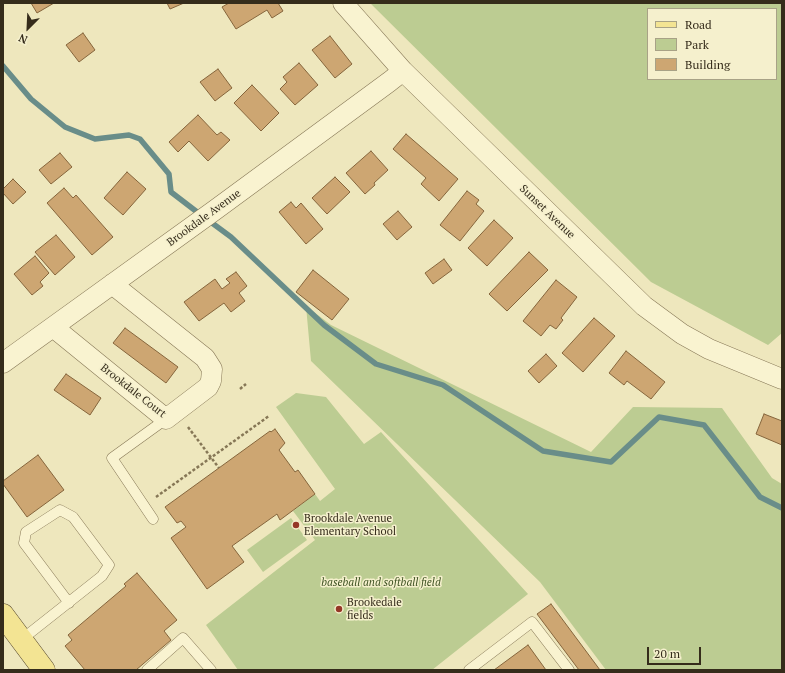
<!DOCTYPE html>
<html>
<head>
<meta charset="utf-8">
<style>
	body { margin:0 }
	#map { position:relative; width:785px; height:673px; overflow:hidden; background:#eee7bd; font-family:"PT Serif",serif }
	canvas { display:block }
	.frame { position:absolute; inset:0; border:4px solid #352c1b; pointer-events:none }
	.legend { position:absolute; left:647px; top:8px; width:130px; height:72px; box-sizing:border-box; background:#f5f0cd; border:1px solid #a8a286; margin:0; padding:5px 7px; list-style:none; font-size:12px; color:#352c1b }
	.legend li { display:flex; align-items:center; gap:8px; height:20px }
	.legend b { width:20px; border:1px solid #a8a286 }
	.north { position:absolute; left:8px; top:8px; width:40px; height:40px; -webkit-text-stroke:3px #f5f0cd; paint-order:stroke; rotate:204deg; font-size:11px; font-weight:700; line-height:16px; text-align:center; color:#352c1b }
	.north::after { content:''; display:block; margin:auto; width:14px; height:18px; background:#352c1b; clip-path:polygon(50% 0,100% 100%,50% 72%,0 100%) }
	.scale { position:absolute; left:647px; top:647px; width:54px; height:18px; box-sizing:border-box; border:2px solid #352c1b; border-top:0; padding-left:5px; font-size:12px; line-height:14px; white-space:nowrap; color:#352c1b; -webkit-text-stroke:3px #f5f0cd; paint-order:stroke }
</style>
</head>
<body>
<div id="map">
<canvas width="785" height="673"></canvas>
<div class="frame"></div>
<ul class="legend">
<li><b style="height:5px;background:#f3e493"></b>Road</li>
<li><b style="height:11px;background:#bccc92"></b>Park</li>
<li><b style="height:11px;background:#cda672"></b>Building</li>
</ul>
<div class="north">N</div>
<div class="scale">20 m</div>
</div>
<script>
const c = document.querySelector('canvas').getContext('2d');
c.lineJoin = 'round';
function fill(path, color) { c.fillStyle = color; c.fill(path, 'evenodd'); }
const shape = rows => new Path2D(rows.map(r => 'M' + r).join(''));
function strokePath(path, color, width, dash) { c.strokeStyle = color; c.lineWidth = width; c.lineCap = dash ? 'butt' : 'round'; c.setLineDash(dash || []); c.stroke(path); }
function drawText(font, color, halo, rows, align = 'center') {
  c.font = font + ' "PT Serif",serif'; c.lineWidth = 3; c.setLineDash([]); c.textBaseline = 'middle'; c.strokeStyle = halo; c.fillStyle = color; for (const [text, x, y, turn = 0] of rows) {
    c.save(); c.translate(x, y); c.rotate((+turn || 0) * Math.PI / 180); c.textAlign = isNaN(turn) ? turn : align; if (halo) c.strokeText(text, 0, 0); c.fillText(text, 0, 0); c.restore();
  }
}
const green = shape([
	[370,3,782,3,782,333,768,345,651,282],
	[648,9,776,9,776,79,648,79],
	[306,306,331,325,591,452,633,407,722,408,772,478,782,484,782,670,606,670,540,582,311,361],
	[296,393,326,397,364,444,381,432,528,594,432,670,238,670,206,625,315,540,293,511,315,494,320,501,335,489,276,407],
	[291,518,307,540,263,572,247,550]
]);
const stream = shape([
	[3,66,31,99,65,127,95,139,129,135,140,139,169,174,171,192,201,215],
	[208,220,231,237,324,325,376,364,443,385,543,451,611,462,659,417,704,425,760,497,782,508]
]);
const building = shape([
	[31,3,54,3,37,13,31,3],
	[167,3,184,3,170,9,167,3],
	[229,3,278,3,283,11,272,18,267,10,236,29,222,7,229,3],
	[83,33,95,50,79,62,66,45,83,33],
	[330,36,352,64,335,78,312,50,330,36],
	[299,63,318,85,295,105,280,89,287,82,283,77,299,63],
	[218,69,232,88,215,101,200,82,218,69],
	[252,85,279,113,261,131,234,103,252,85],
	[198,115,217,135,221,132,230,140,208,161,189,141,178,152,169,142,198,115],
	[406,134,458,179,439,201,421,184,426,178,393,149,406,134],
	[371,151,388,170,374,183,375,185,365,194,346,173,371,151],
	[60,153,72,167,51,184,39,170,60,153],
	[127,172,146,189,123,215,104,198,127,172],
	[335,177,350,192,327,214,312,198,335,177],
	[13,179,26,192,13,204,3,193,3,189,13,179],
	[64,188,73,198,76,195,113,237,92,255,47,203,64,188],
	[467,191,479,200,476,204,484,211,460,241,440,225,467,191],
	[291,202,296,208,301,203,323,229,306,244,279,212,291,202],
	[398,211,412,227,397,240,383,224,398,211],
	[494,220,513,238,487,266,468,248,494,220],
	[56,235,75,257,55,275,35,252,56,235],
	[529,252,548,270,507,311,489,294,529,252],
	[35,256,49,273,40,282,43,286,32,295,14,274,35,256],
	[444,259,452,270,433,284,425,273,444,259],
	[313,270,349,299,332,320,296,292,313,270],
	[236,272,247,286,239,293,245,301,231,312,224,303,199,321,184,302,215,279,222,289,230,283,226,279,236,272],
	[556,280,577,297,561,318,563,320,556,329,550,325,541,336,523,321,556,280],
	[594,318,615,336,583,372,562,353,594,318],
	[125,328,178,367,166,383,113,343,125,328],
	[626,351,665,382,651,399,627,381,624,385,609,373,626,351],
	[546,354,557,366,539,383,528,371,546,354],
	[66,374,101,398,90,415,54,390,66,374],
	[764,414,782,421,782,445,756,434,764,414],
	[275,429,285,443,279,450,295,472,298,470,315,494,280,520,277,514,232,546,244,562,207,589,171,538,186,527,181,521,177,523,165,507,270,431,271,432,275,429],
	[38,455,64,490,27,517,3,484,3,481,38,455],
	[137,573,177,620,164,631,171,640,136,670,85,670,65,646,72,640,68,635,126,586,124,584,137,573],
	[551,604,600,670,579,670,537,614,551,604],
	[528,645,546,670,494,670,528,645]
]);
const path = shape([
	[240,389,246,384],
	[188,427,219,468],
	[156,497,269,416]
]);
const service = shape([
	[153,519,112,458,166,419],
	[21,640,102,576,109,565,73,517,60,510,26,532,24,543,69,603],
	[147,670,183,638,211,670],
	[469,670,532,622,569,670]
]);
const minor = shape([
	[343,3,403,71,644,306,682,334,709,349,782,379],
	[53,327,166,419,208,387,211,381,212,369,205,358,112,284],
	[3,363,215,210,389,82,403,71]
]);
const primary = shape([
	[3,615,44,670]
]);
const markers = [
	[296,525,4,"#953726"],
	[339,609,4,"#953726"]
];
const streetNames = [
	["Sunset Avenue",547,212,44],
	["Brookdale Avenue",204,218,-36],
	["Brookdale Court",133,391,38]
];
const poiNames = [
	["Brookdale Avenue",304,519],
	["Elementary School",304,532],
	["Brookedale",347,603],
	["fields",347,616]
];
const parkNames = [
	["baseball and softball field",381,583]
];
fill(green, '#bccc92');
strokePath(stream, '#698d89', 5.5);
fill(building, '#cda672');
strokePath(building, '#85653c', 1);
strokePath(service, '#867756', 11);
strokePath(minor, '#867756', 21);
strokePath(primary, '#53442b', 23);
strokePath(path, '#867756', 2.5, [3, 2]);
strokePath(service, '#f9f3d0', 10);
strokePath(minor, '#f9f3d0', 20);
strokePath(primary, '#f3e493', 22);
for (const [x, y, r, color] of markers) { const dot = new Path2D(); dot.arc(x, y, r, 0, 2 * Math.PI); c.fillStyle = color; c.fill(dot); strokePath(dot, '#f5f0cd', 1.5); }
drawText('11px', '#352c1b', '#f5f0cd', streetNames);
drawText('11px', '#352c1b', '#f5f0cd', poiNames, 'left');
drawText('italic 11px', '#3e5222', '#f5f0cd', parkNames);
</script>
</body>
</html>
